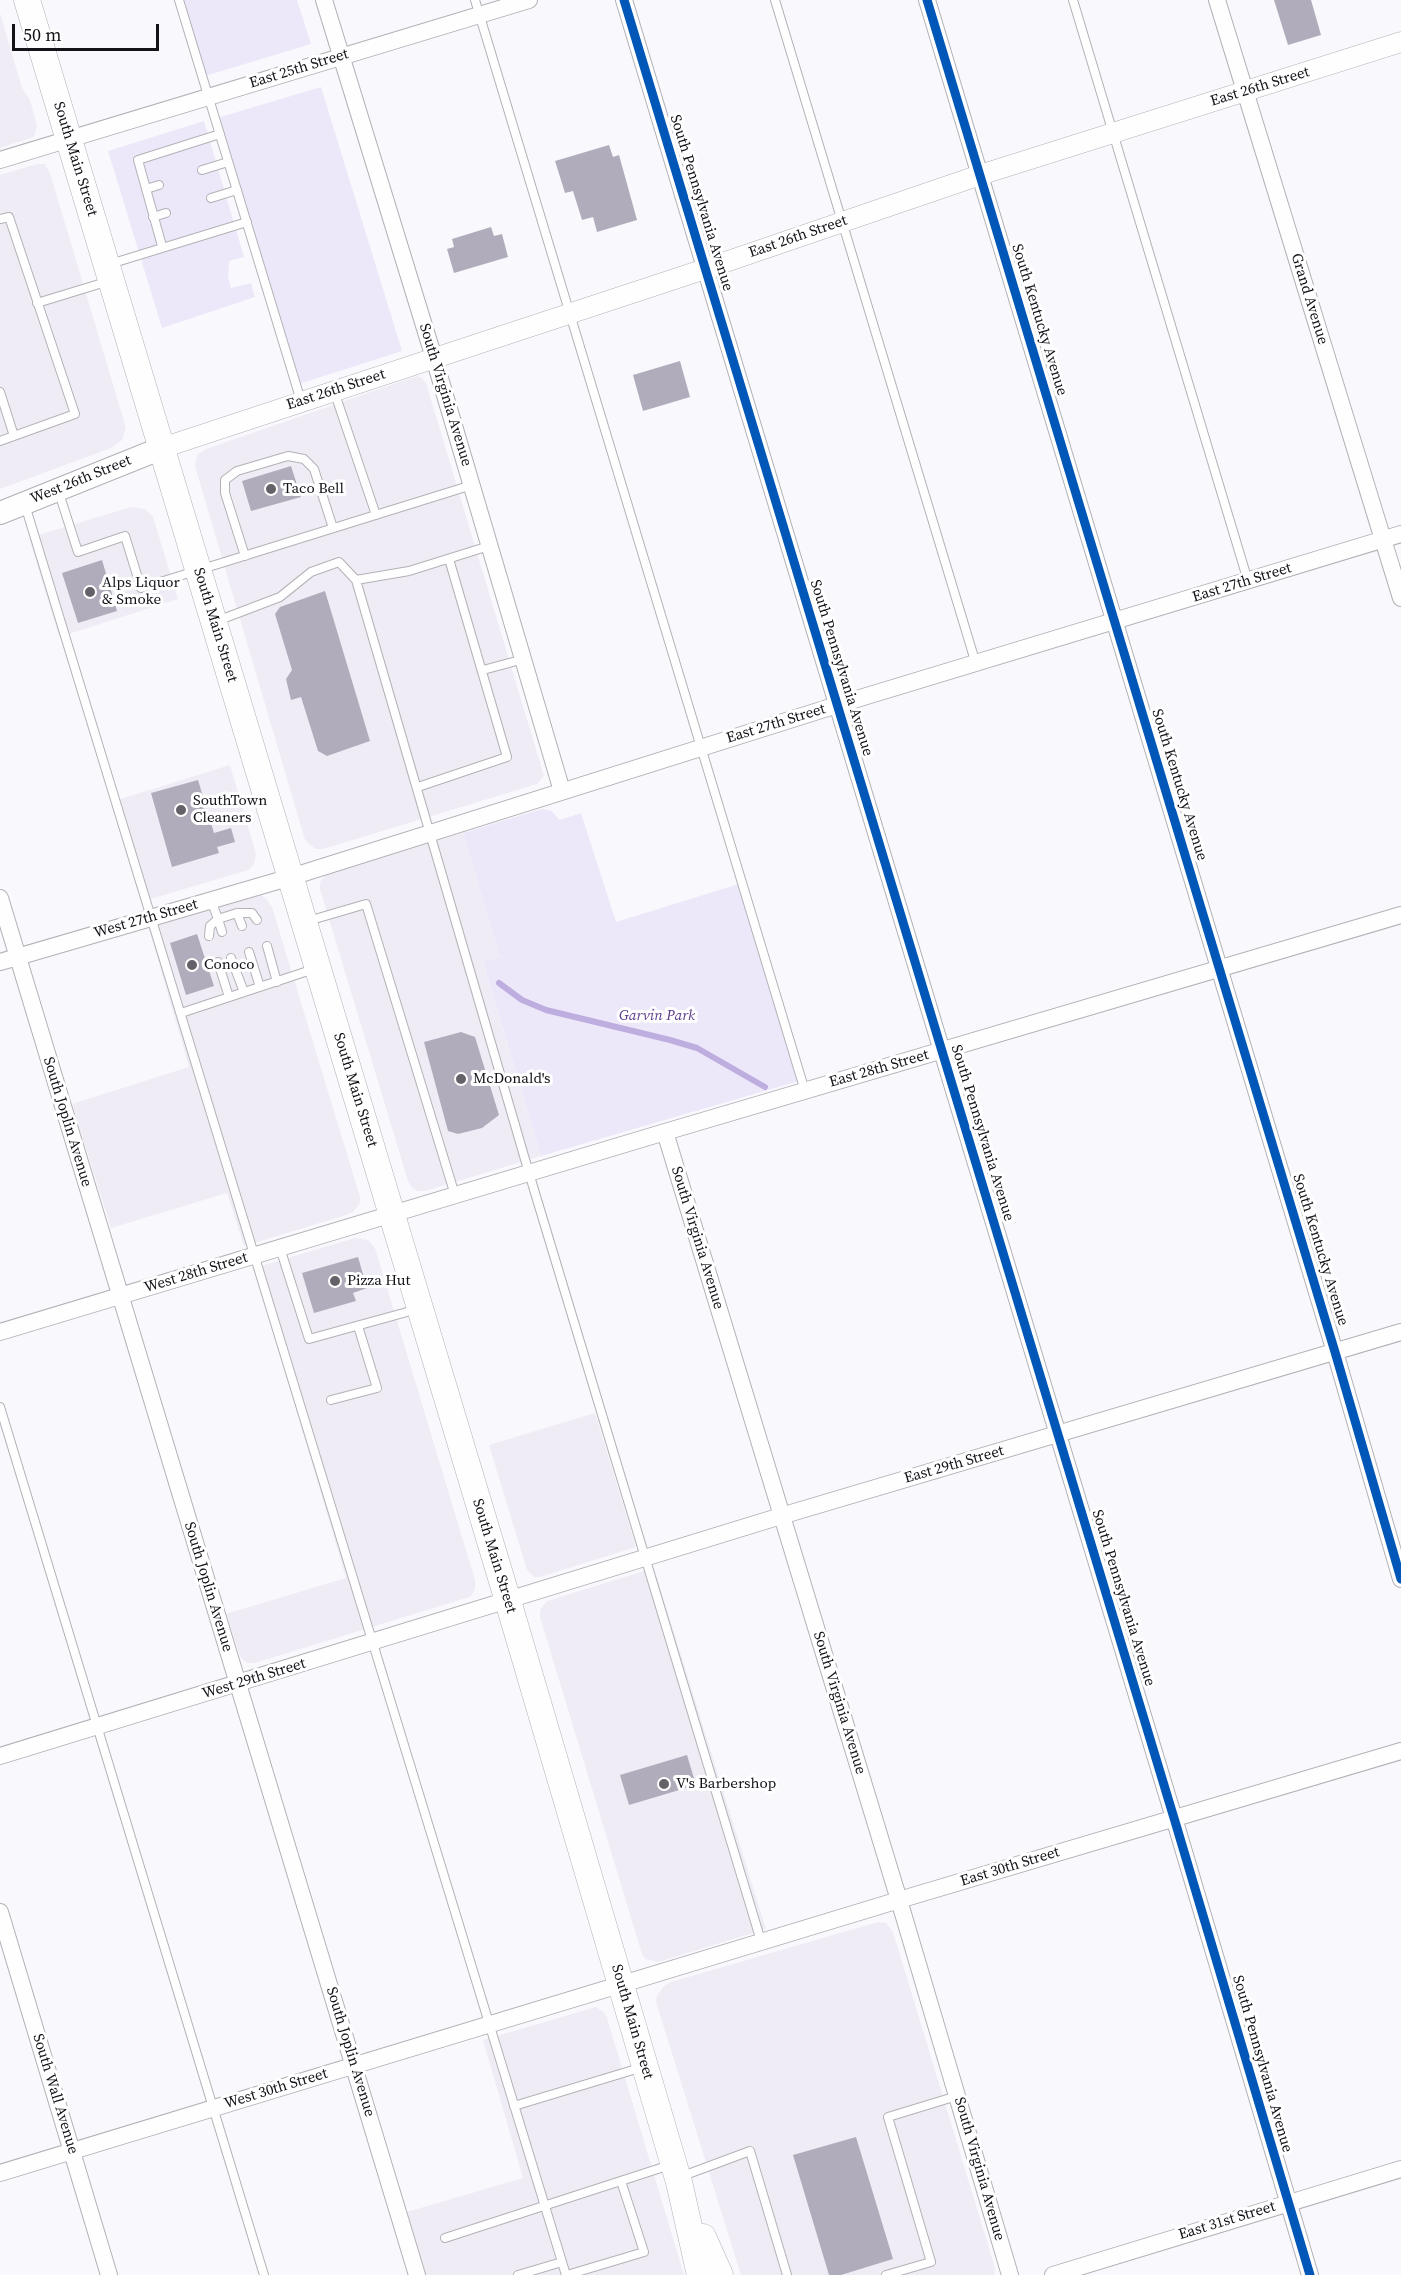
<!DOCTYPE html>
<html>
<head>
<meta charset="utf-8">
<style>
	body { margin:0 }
	#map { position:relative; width:1401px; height:2275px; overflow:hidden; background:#f9f8fc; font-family:"Source Serif 4",serif }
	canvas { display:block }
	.scale { position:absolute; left:12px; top:24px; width:147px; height:27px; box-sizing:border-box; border:3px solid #141118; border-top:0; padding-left:8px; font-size:18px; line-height:21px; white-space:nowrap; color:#141118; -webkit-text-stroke:4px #fff; paint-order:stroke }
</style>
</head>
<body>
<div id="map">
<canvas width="1401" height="2275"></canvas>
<div class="scale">50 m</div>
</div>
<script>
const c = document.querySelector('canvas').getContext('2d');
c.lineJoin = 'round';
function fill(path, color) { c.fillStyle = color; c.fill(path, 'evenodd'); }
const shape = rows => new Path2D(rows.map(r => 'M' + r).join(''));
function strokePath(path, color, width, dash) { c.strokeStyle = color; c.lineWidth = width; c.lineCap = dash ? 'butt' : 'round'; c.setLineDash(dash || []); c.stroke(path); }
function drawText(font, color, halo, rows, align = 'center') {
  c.font = font + ' "Source Serif 4",serif'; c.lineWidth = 6; c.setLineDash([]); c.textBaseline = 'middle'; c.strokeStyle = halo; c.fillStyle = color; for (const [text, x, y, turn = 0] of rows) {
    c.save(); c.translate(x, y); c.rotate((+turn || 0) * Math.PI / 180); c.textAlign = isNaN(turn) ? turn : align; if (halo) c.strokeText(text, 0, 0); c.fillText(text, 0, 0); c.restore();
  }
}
const built = shape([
	[0,13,22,88,30,100,37,126,34,137,0,148],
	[37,164,45,164,50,173,126,428,122,440,111,448,0,489,0,175],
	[417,376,422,378,426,383,544,776,537,784,323,849,315,849,305,840,195,466,196,460,197,455,206,449],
	[131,507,145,509,153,517,178,599,59,637,29,538],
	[230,765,256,854,254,864,248,870,141,902,111,802],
	[463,833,500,957,483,963,541,1156,425,1191,417,1191,411,1187,408,1181,320,889,320,882,328,872],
	[252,895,261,895,266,898,272,907,360,1197,360,1203,353,1212,346,1215,244,1246,227,1193,111,1228,72,1104,189,1067,148,926],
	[355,1238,368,1240,375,1248,475,1580,475,1589,471,1596,466,1598,255,1663,247,1663,241,1658,226,1614,346,1578,254,1268],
	[595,1413,636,1547,540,1577,534,1577,527,1570,489,1445],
	[654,1568,766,1929,658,1962,645,1959,642,1954,540,1617,540,1610,547,1601],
	[878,1922,886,1923,893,1932,995,2268,994,2275,741,2275,656,2002,657,1996,664,1986,671,1982],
	[596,2007,604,2012,607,2018,684,2275,426,2275,407,2212,523,2178,483,2040]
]);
const green = shape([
	[182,0,297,0,311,44,205,76],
	[321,87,402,351,299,384,217,118],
	[204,121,244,257,229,261,228,277,231,288,251,283,255,297,162,328,108,151],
	[542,809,552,811,559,820,581,813,616,922,742,883,799,1081,541,1156,483,962,500,957,463,833]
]);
const stream = shape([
	[499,983,522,1000,546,1010,670,1040,697,1048,765,1087]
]);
const building = shape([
	[1274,0,1311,0,1321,35,1288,45],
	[609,145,613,157,619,155,637,220,597,232,593,217,582,220,573,191,565,193,555,161],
	[491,227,494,236,502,234,508,257,454,273,447,249,454,247,452,239],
	[680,361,690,397,643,411,633,375],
	[291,466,301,497,251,511,242,481],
	[102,560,117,611,78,623,62,573],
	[325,591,370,741,327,756,318,751,301,697,291,700,286,679,292,670,275,614,280,607],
	[198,780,214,833,231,828,235,842,217,847,219,853,172,867,151,793],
	[197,934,214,986,186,995,170,943],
	[461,1032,475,1037,499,1115,482,1128,458,1134,448,1131,424,1042],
	[358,1257,367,1288,353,1293,356,1301,314,1313,302,1273],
	[687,1755,696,1785,629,1805,620,1775],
	[856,2137,893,2259,841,2275,829,2275,793,2155]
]);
const service = shape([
	[179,0,301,401],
	[475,0,805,1091],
	[775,0,976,664],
	[1073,0,1248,581],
	[202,170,228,162],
	[146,189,159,185],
	[211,198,237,190],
	[153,217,166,213],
	[0,219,9,217,75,414,0,441],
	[162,246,138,160,220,134],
	[110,264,247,222],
	[37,303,109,281],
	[334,391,376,515],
	[0,392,14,436],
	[58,490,78,552,125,536,141,588,472,485],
	[25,505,566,2275],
	[489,546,409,571,356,580,529,1173,761,1941],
	[245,556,225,493,225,480,237,471,288,456,304,459,314,469,333,528],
	[217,621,280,597,311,572,339,562,356,580],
	[483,670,524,659],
	[418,787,507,757,449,559],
	[211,900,218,919,237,913,252,913,257,920],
	[237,913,242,926],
	[308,921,366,904,455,1195],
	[209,936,210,926,218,919,222,932],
	[267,946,277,982],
	[249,952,260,987],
	[231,958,244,992],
	[218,962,229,997],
	[181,1013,314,969],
	[280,1248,309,1339,418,1309],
	[331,1400,377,1388,358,1326],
	[0,1407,264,2275],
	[514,2106,643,2067],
	[680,2177,750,2151,787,2275],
	[445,2238,670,2165],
	[518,2275,562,2262],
	[567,2275,644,2252,621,2181],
	[886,2275,931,2262,888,2117,957,2096]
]);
const minor = shape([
	[324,0,434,358,562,791],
	[624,0,1174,1818,1310,2275],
	[927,0,1335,1352,1401,1579],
	[1217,0,1401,598],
	[0,160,529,0],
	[0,898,417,2275],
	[0,962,291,877,837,705,1401,534],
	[665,1132,899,1900,1010,2275],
	[0,1332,665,1132,1401,915],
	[0,1756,781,1516,1401,1332],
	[0,1912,109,2275],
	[0,2173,899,1900,1401,1751],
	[1053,2275,1401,2169]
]);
const tertiary = shape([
	[162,448,705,269,980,175,1401,42]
]);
const secondary = shape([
	[0,513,162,448]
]);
const primary = shape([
	[27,0,508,1601,679,2182,700,2275],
	[703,2237,720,2275]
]);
const cycleway = shape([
	[624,0,1174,1818,1310,2275],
	[927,0,1335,1352,1401,1579]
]);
const markers = [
	[271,489,6,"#646268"],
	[90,592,6,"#646268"],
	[181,810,6,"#646268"],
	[192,965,6,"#646268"],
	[461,1079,6,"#646268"],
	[335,1281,6,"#646268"],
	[664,1784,6,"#646268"]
];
const streetNames = [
	["East 25th Street",299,69,-17],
	["East 26th Street",1260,87,-17],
	["South Main Street",75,159,73],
	["South Pennsylvania Avenue",701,203,73],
	["East 26th Street",798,237,-19],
	["Grand Avenue",1309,299,73],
	["South Kentucky Avenue",1039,320,73],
	["East 26th Street",336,390,-18],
	["South Virginia Avenue",445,395,73],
	["West 26th Street",81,480,-22],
	["East 27th Street",1242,583,-17],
	["South Main Street",215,625,73],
	["South Pennsylvania Avenue",841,668,73],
	["East 27th Street",776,724,-17],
	["South Kentucky Avenue",1179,785,73],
	["West 27th Street",146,919,-16],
	["East 28th Street",879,1069,-16],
	["South Main Street",355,1090,73],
	["South Joplin Avenue",67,1122,73],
	["South Pennsylvania Avenue",982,1133,73],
	["South Virginia Avenue",697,1238,73],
	["South Kentucky Avenue",1320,1250,73],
	["West 28th Street",196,1273,-17],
	["East 29th Street",954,1465,-16],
	["South Main Street",494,1556,73],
	["South Joplin Avenue",208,1587,73],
	["South Pennsylvania Avenue",1123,1598,73],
	["West 29th Street",254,1679,-17],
	["South Virginia Avenue",839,1703,73],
	["East 30th Street",1010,1867,-17],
	["South Main Street",632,2022,74],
	["South Joplin Avenue",350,2052,73],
	["South Pennsylvania Avenue",1262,2064,74],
	["West 30th Street",276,2089,-17],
	["South Wall Avenue",55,2094,73],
	["South Virginia Avenue",979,2169,74],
	["East 31st Street",1227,2221,-17]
];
const poiNames = [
	["Taco Bell",283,489],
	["Alps Liquor",102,583],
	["& Smoke",102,600],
	["SouthTown",193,801],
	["Cleaners",193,818],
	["Conoco",204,965],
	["McDonald's",473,1079],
	["Pizza Hut",347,1281],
	["V's Barbershop",676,1784]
];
const parkNames = [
	["Garvin Park",657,1016]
];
fill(built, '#f0ecf6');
fill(green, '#ede8f9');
strokePath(stream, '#beaedf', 6);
fill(building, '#b1acbb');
strokePath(service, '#b3b1b6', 10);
strokePath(minor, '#b3b1b6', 18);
strokePath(tertiary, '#b3b1b6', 21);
strokePath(secondary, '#b3b1b6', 24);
strokePath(primary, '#b3b1b6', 27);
strokePath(service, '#fefeff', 8);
strokePath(minor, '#fefeff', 16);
strokePath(tertiary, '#fefeff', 20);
strokePath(secondary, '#fefeff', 22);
strokePath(primary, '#fefeff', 26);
strokePath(cycleway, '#0057b8', 9);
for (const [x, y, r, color] of markers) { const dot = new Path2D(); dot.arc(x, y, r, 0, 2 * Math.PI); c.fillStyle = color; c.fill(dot); strokePath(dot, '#fff', 2); }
drawText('15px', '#141118', '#fff', streetNames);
drawText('15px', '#141118', '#fff', poiNames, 'left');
drawText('italic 15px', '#5c3c8c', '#fff', parkNames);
</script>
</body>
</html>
